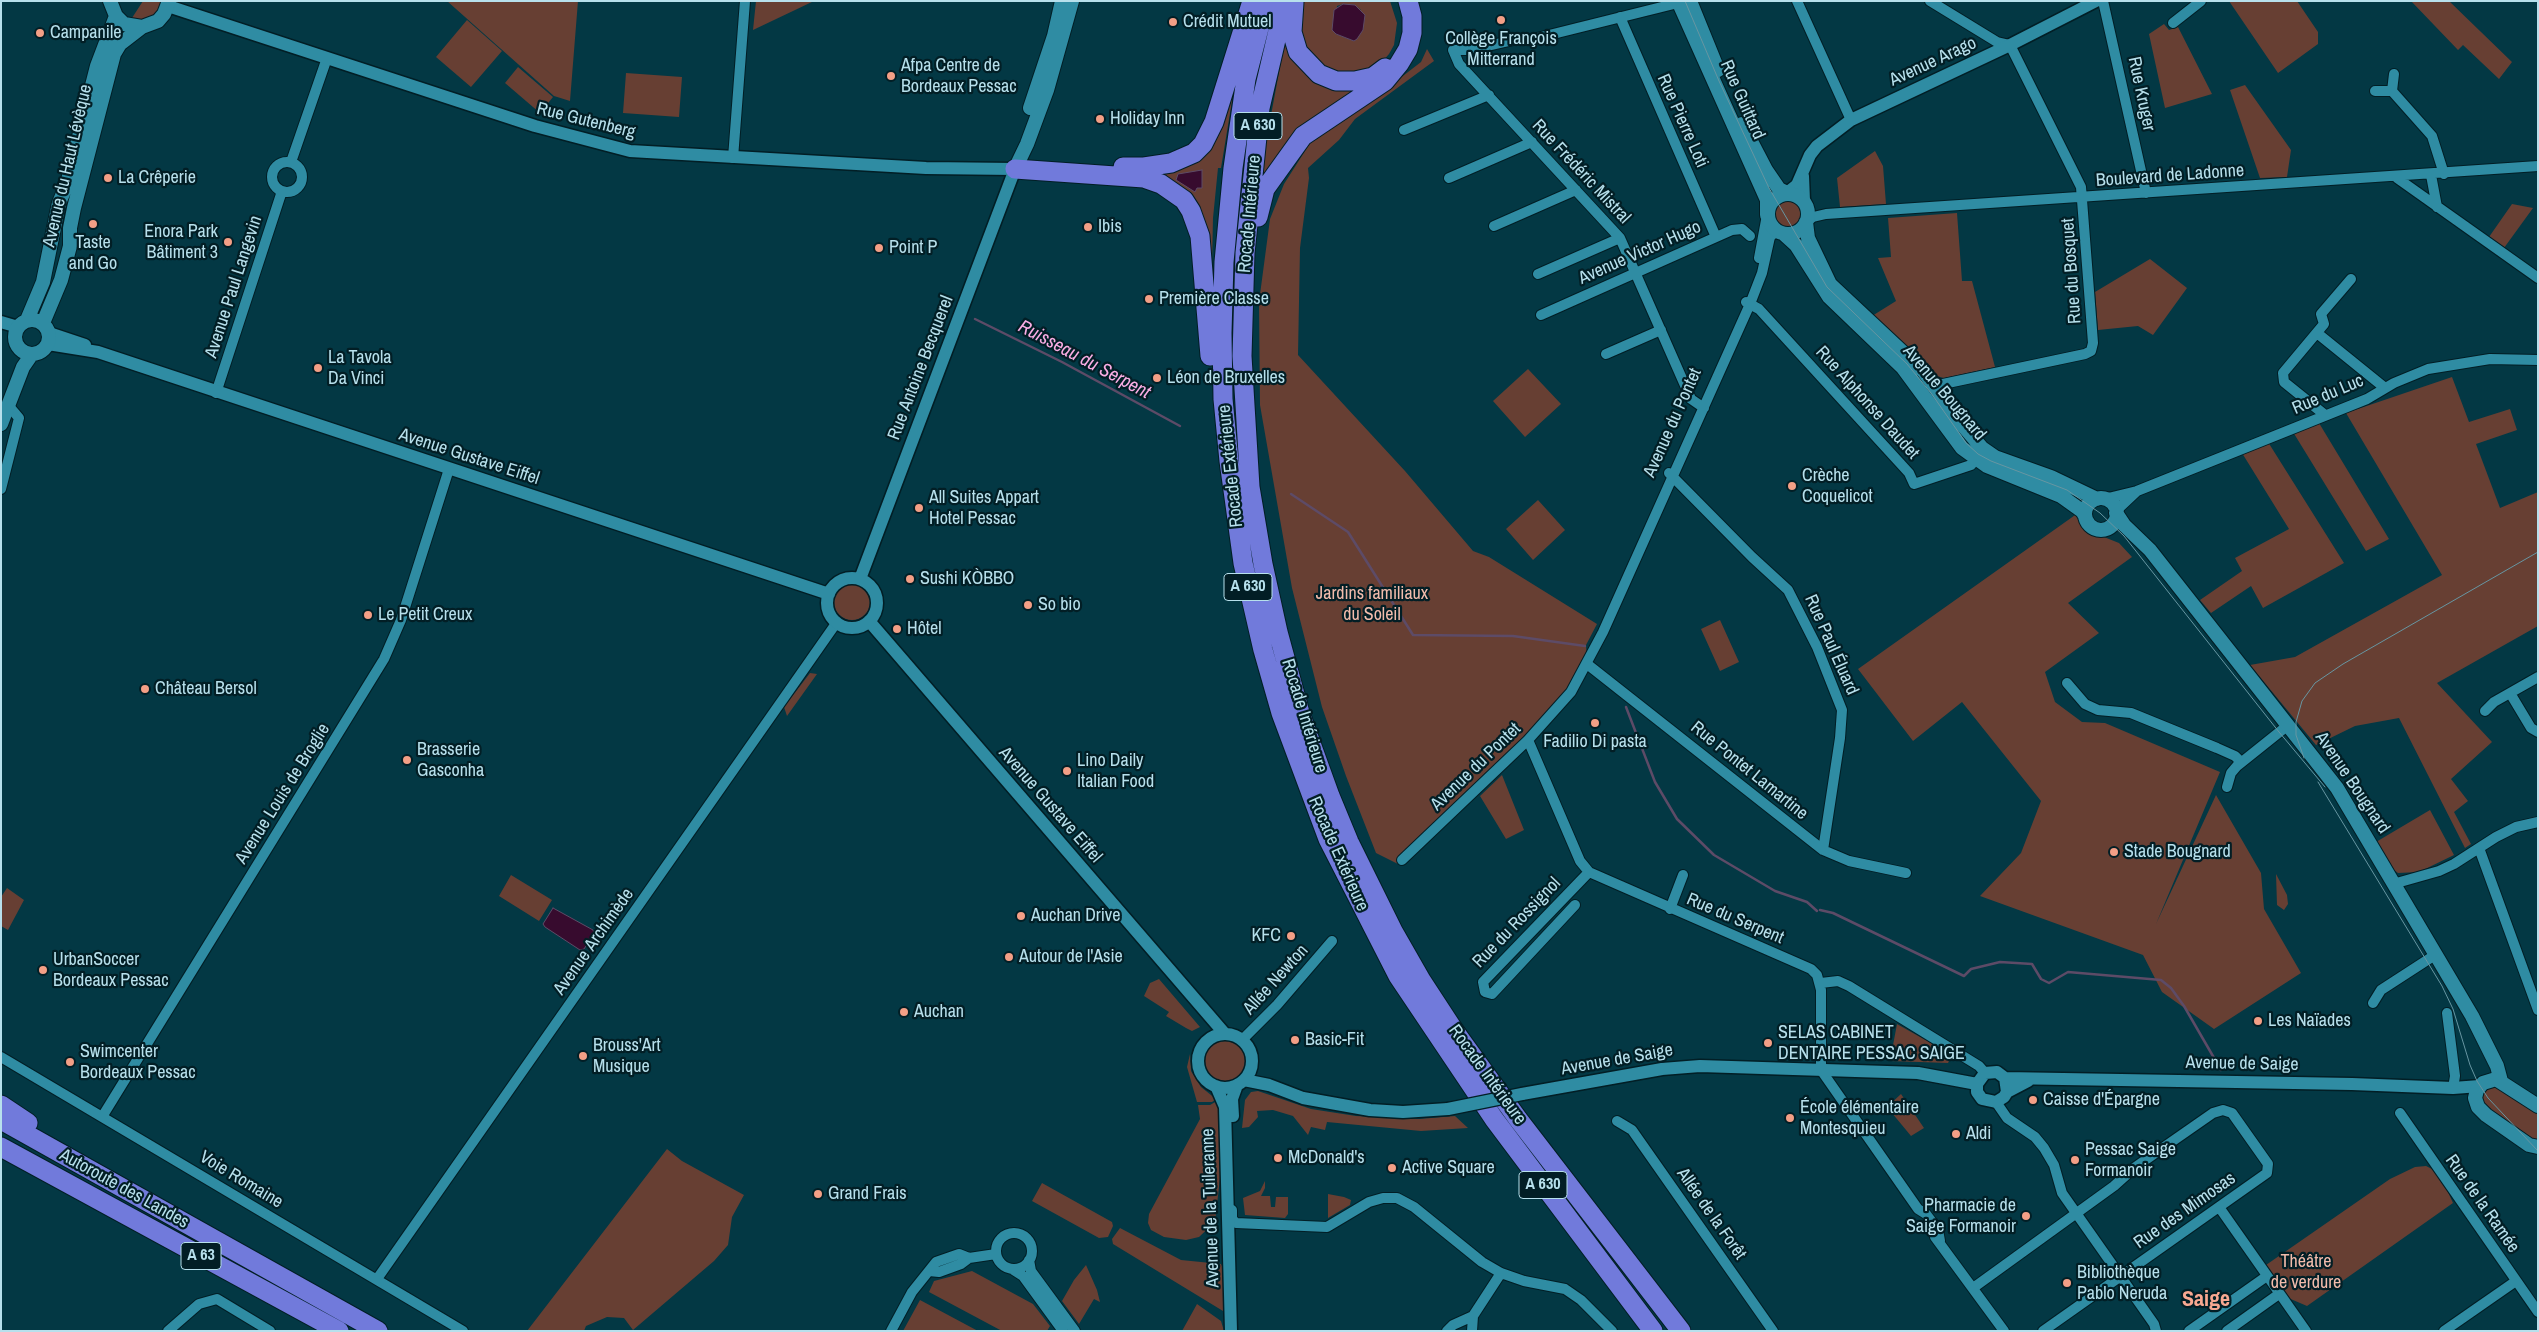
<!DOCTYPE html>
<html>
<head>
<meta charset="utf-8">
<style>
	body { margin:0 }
	#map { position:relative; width:2539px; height:1332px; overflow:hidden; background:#033844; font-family:"Archivo Narrow",sans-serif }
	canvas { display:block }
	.frame { position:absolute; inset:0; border:2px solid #b7e0ec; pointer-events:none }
</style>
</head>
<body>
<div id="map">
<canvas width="2539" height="1332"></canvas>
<div class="frame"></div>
</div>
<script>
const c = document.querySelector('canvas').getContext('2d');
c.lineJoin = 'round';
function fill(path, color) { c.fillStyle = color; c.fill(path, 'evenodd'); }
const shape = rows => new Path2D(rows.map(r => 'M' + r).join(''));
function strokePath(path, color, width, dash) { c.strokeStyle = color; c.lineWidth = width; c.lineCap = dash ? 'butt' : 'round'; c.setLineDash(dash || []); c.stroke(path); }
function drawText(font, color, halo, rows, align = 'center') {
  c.font = font + ' "Archivo Narrow",sans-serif'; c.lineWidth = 4.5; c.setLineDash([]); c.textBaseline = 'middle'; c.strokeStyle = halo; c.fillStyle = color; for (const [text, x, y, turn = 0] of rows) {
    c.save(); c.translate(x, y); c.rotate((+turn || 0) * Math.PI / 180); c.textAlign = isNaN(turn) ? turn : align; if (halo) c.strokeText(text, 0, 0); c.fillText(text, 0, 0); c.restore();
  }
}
const green = shape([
	[143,1,163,1,158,13,149,20,130,21],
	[447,1,578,1,570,101,554,96],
	[756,1,814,1,753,30],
	[1299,1,1390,1,1397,23,1394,45,1389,54,1382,62,1363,74,1332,74,1305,54,1296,23],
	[1343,4,1355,5,1361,10,1354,41,1336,34,1337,6],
	[2229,1,2297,1,2318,32,2318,44,2278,73],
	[2411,1,2449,1,2512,62,2499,79,2463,45,2458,50],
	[467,20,502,51,471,87,436,57],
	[2164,24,2169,30,2178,27,2212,94,2165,108,2149,34],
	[1285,40,1296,59,1364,84,1258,185],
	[1427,49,1434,61,1355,119,1339,140,1308,168,1309,178,1300,248,1298,355,1405,471,1473,551,1489,557,1597,624,1586,645,1587,664,1571,692,1398,864,1376,853,1346,776,1322,707,1292,588,1260,405,1259,302,1270,219,1284,184,1312,140,1360,109,1421,62],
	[518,67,553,97,540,113,505,83],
	[626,73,682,77,679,117,623,113],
	[1235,83,1221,168,1218,168,1213,218,1211,310,1201,225,1138,172,1188,161],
	[2245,85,2291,150,2287,177,2260,178,2230,90],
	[1875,151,1883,166,1886,204,1840,207,1837,178],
	'1772 214a15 15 0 1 1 30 0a15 15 0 1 1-30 0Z',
	[2512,204,2533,208,2504,248,2489,237],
	[1957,213,1962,281,1972,281,1995,367,1944,378,1932,375,1872,316,1896,301,1878,258,1891,257,1888,218],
	[2150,259,2187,288,2153,335,2138,326,2098,330,2095,292],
	[1528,369,1561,404,1525,437,1493,401],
	[2452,377,2469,422,2510,409,2517,430,2476,444,2500,508,2538,492,2538,626,2437,683,2492,742,2451,779,2468,801,2454,812,2471,844,2465,848,2399,718,2355,726,2316,745,2250,665,2295,657,2442,575,2346,413],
	[2319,423,2389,539,2366,551,2293,432],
	[2268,442,2344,563,2263,608,2251,586,2211,613,2200,600,2242,571,2235,558,2289,529,2242,453],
	[1538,500,1565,530,1533,560,1506,529],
	[2078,513,2089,531,2119,543,2132,557,2068,603,2099,633,2045,672,2055,702,2082,722,2105,723,2220,772,2156,924,2216,795,2261,873,2264,909,2301,973,2214,1029,2162,992,2143,955,1980,896,2021,853,2041,801,1962,702,1913,741,1858,669],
	'834 602a18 18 0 1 1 36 0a18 18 0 1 1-36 0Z',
	[1720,620,1739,662,1720,671,1701,629],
	[810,673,817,674,787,716,784,707],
	[1502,775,1524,830,1506,839,1480,796],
	[2430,810,2454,855,2419,872,2398,873,2394,870,2376,842],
	[2276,874,2287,895,2288,904,2284,910,2277,905],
	[511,875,552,900,539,921,499,896],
	[7,888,24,900,8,930,1,926,1,897],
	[1159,979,1200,1027,1192,1031,1186,1028,1166,1016,1169,1012,1144,996,1150,983],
	[1897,1024,1952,1055,1948,1063,1890,1061],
	'1205 1061a20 20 0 1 1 40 0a20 20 0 1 1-40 0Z',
	[1190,1054,1191,1071,1201,1087,1216,1099,1212,1102,1197,1102,1187,1067],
	[2493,1085,2538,1112,2538,1142,2487,1108,2482,1102,2482,1095],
	[1258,1091,1311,1109,1356,1116,1419,1119,1455,1116,1468,1128,1421,1131,1327,1122,1325,1130,1311,1127,1308,1135,1293,1116,1273,1110,1257,1111,1258,1117,1249,1127,1242,1128,1245,1100,1251,1092],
	[1901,1094,1924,1128,1911,1136,1887,1107],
	[1217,1101,1221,1134,1220,1178,1215,1222,1199,1237,1186,1240,1164,1237,1151,1230,1148,1223,1149,1214,1200,1119,1198,1105,1210,1105],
	[667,1149,682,1161,744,1195,732,1217,728,1245,714,1261,633,1330,624,1318,607,1317,586,1326,584,1331,527,1331],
	[2426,1166,2434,1170,2448,1192,2453,1203,2307,1306,2286,1297,2266,1265,2390,1179,2415,1167],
	[1265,1181,1265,1188,1261,1196,1270,1196,1271,1207,1275,1207,1276,1197,1288,1197,1288,1214,1285,1218,1245,1215,1243,1198,1260,1191],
	[1042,1183,1112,1222,1113,1226,1108,1237,1099,1238,1032,1201],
	[1328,1194,1344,1197,1351,1200,1350,1205,1328,1218],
	[1120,1228,1181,1260,1221,1264,1224,1270,1223,1311,1113,1244,1112,1239],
	[1086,1265,1097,1290,1100,1302,1094,1299,1079,1324,1062,1301,1074,1280],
	[972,1271,1033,1304,1050,1326,1047,1331,1002,1331,929,1292,934,1281],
	[920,1300,978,1331,903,1331],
	[1197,1304,1221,1321,1224,1331,1182,1331]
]);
const water = shape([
	[1343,4,1355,5,1365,15,1363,30,1357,39,1354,41,1336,34,1332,30,1334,10,1343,4],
	[1202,170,1202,188,1197,188,1195,192,1176,180,1178,174,1202,170],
	[553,908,593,930,594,933,584,949,580,950,545,927,543,924,553,908]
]);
const stream = shape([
	[975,319,1062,362,1180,426],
	[1291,494,1348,532,1413,635,1513,636,1585,646],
	[1626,707,1655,782,1677,819,1714,855,1775,891,1807,902,1817,911],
	[1820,910,1833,913,1964,976,1971,969,2000,962,2032,964,2041,979,2049,983,2068,972,2161,980,2171,988,2184,1006,2221,1070]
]);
const minor = shape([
	[1797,1,1851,120],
	[1930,1,1997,42,2010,45,2081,187,2093,343,2091,351,2085,354,1943,384,1936,389],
	[2103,1,2146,193],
	[1678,3,1533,39,1518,39,1470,50,1453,50,1459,64,1620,238,1691,399,1704,408],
	[1620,17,1716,237],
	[2173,23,2201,1],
	[2394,74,2392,91,2432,136,2444,174],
	[2375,91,2392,91],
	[1404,130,1489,95],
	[733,158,745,1],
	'272 177a15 15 0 1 1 30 0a15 15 0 1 1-30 0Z',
	[291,162,327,58],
	[2431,175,2437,207],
	[1449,178,1532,142],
	[2397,178,2538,278],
	[1806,222,1813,217,1826,214,2538,166],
	[1494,226,1576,190],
	[1759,258,1767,215],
	[1538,274,1620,238],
	[1746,302,1759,309,1909,473,1914,484,1971,465,1976,459],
	[1541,315,1732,230,1742,229,1750,236],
	[2317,333,2385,388],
	[1606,354,1661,330],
	[216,393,282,191],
	[2325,415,2284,382,2283,373,2324,324,2321,314,2351,279],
	[1669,473,1752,557,1788,590,1817,647,1842,710,1840,738,1823,850],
	[1,489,19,418,8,405],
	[2137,491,2367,399,2394,383,2428,369,2490,359,2538,360],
	[2104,499,2137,491,2120,507,2116,513],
	[1587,664,1823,850,1849,861,1906,873],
	[2067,683,2085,704,2098,710,2131,713,2217,748,2235,756,2241,762],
	[2510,693,2531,728,2538,732],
	[2485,711,2494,702,2538,677],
	[1528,740,1580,861,1589,872,1811,969,1817,975,1821,990,1821,1070,1918,1209,1926,1214,1938,1230,1940,1241],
	[2227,787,2231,773,2237,766,2287,726],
	[2479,848,2538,1010],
	[1402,860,1528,740,1571,692,1603,632,1750,304,1762,273,1770,237,1774,233,1784,234],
	[2393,884,2439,871,2454,864,2496,837,2516,827,2538,822],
	[1575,905,1492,994,1485,992,1483,982,1589,872],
	[1670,909,1683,875],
	[1821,983,1838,981,1849,986,1979,1066,1985,1073],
	[2373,1003,2381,990,2435,955],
	[2447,1013,2455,1076,2453,1088],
	[1242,1040,1277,1005,1332,941],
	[1,1057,463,1331],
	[1996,1102,2007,1118,2035,1137,2044,1148,2054,1165,2062,1193,2154,1324,2156,1331],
	[2400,1113,2538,1312],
	[102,1117,384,659,401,620,449,469],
	[1617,1121,1632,1130,1773,1331],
	[2219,1207,2306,1331],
	[1232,1210,1232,1219,1236,1223,1327,1227,1369,1202,1383,1198,1397,1198,1414,1207,1482,1262,1501,1273,1524,1281,1565,1289,1581,1300,1612,1331],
	'996 1251a18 18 0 1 1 36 0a18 18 0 1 1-36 0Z',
	[1935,1237,2004,1331],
	[1029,1260,1031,1271,1075,1331],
	[1012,1269,1023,1276,1063,1331],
	[929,1271,939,1272,961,1264,969,1258],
	[377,1279,837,622],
	[1973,1288,2114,1186,2134,1168,2213,1113,2223,1110,2232,1113,2268,1164,2267,1173,2043,1331],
	[1473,1316,1501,1273],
	[168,1331,199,1304,217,1299,270,1331],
	[891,1331,912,1292,936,1262,959,1254,969,1258,996,1254],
	[1447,1331,1453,1325,1473,1316,1472,1331],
	[2189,1331,2267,1276],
	[2227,1331,2279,1294],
	[2444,1331,2516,1281]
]);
const tertiary = shape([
	[168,6,535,126,630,151,926,168,1015,169,860,579],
	[1803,176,1804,201],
	[1787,193,1797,185,1810,155,1817,146,1851,120,2010,45,2096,1],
	[1,322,18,327],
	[49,333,85,345],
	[48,344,98,352,829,594],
	'827 603a25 25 0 1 1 50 0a25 25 0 1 1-50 0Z',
	[869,621,1225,1034],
	'1198 1061a27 27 0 1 1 54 0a27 27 0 1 1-54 0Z',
	[2005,1078,2352,1084,2453,1088,2480,1086],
	[1244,1080,1269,1085,1303,1098,1370,1110,1403,1112,1448,1109],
	[1216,1086,1225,1107,1231,1331],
	[2007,1092,2005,1078,1997,1072,1985,1073,1977,1084,1977,1092,1982,1099,1996,1102,2004,1097,2007,1092,2028,1081],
	[1522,1094,1662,1069,1700,1066,1918,1073,1977,1084],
	[1233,1116,1232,1099,1237,1085]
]);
const secondary = shape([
	[110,1,116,16,124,24,142,27,158,21,164,14,169,1],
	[1678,1,1767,200,1767,215],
	[1690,1,1718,70],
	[1030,108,1054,36,1062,1],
	[1742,124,1766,170,1779,189,1787,193],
	[1015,169,1027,144,1047,90,1072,1],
	'1768 214a20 20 0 1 1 40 0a20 20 0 1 1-40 0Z',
	[1806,222,1808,238,1830,284,1924,372,1959,421,1982,448,1995,457,2051,477,2097,499],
	[1784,234,1796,245,1829,297,1903,368,1962,448,1987,466,2061,496,2082,511,2085,516],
	'15 337a17 17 0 1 1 34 0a17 17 0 1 1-34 0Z',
	[27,320,43,282,59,203,67,184,97,66,116,16],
	[43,323,61,280,70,246,70,228,74,208,114,54,120,44,142,27],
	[1,424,23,367,32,354],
	'2085 514a16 16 0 1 1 32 0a16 16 0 1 1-32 0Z',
	[2116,513,2124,525,2150,550,2337,788,2472,1016,2497,1066,2501,1081],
	[2538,1106,2496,1079,2483,1083,2477,1090,2475,1098,2478,1107,2486,1115,2529,1145,2538,1147]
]);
const motorway = shape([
	[1266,1,1246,79,1233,168,1224,262,1222,333,1223,399,1229,461,1243,563,1263,650,1281,713,1328,839,1398,976,1494,1119,1653,1331],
	[1285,1,1260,108,1245,253,1242,356,1250,487,1263,564,1278,632,1300,713,1330,796,1349,842,1393,931,1421,980,1453,1029,1518,1119,1681,1331],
	[1294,2,1292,32,1298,52,1319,74,1336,81,1355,81,1373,77,1385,68],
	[1123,167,1144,167,1171,163,1194,153,1203,144,1214,122,1252,1],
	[1015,169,1144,178,1161,184,1184,200,1191,211,1200,236,1210,356],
	[1258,217,1265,189,1303,136,1385,81,1399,64,1408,49,1412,33,1412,16,1408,1],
	[1,1105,28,1123],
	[1,1120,378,1331],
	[1,1147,339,1331]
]);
const tram = shape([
	[1685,1,1719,81,1769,188,1827,287,1907,364,1931,393,1966,443,1978,454,1991,461,2067,490,2100,513,2124,536,2279,732,2325,787],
	[2304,758,2296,735,2296,722,2302,701,2315,683,2343,664,2538,552],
	[2318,782,2442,986,2453,1009,2470,1065,2477,1081,2488,1098,2538,1151]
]);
const tertiaryBridge = shape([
	[1448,1109,1522,1094]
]);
const markers = [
	[1501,20,5,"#f39f86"],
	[1173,22,5,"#f39f86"],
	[40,33,5,"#f39f86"],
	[891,76,5,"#f39f86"],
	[1100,119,5,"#f39f86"],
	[108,178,5,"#f39f86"],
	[93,224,5,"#f39f86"],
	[1088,227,5,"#f39f86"],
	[228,242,5,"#f39f86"],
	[879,248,5,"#f39f86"],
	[1149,299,5,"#f39f86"],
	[318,368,5,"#f39f86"],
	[1157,378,5,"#f39f86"],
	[1792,486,5,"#f39f86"],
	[919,508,5,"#f39f86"],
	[910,579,5,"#f39f86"],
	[1028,605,5,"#f39f86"],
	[368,615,5,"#f39f86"],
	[897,629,5,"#f39f86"],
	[145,689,5,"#f39f86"],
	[1595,723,5,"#f39f86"],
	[407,760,5,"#f39f86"],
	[1067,771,5,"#f39f86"],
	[2114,852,5,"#f39f86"],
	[1021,916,5,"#f39f86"],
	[1291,936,5,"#f39f86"],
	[1009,957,5,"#f39f86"],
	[43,970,5,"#f39f86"],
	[904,1012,5,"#f39f86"],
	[2258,1021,5,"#f39f86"],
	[1295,1040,5,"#f39f86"],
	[1768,1043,5,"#f39f86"],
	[583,1056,5,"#f39f86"],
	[70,1062,5,"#f39f86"],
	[2033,1100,5,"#f39f86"],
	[1790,1118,5,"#f39f86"],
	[1956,1134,5,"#f39f86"],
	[1278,1158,5,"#f39f86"],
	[2075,1160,5,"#f39f86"],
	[1392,1168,5,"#f39f86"],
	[818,1194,5,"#f39f86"],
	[2026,1216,5,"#f39f86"],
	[2067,1283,5,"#f39f86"]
];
const shields = [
	[1258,126,48],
	[1248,587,48],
	[1543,1185,48],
	[201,1256,40]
];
const shieldNames = [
	["A 630",1258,126],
	["A 630",1248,587],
	["A 630",1543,1185],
	["A 63",201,1256]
];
const poiNames = [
	["Crédit Mutuel",1183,22],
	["Campanile",50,33],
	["Collège François",1501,39,"center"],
	["Mitterrand",1501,60,"center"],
	["Afpa Centre de",901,66],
	["Bordeaux Pessac",901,87],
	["Holiday Inn",1110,119],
	["La Crêperie",118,178],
	["Ibis",1098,227],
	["Enora Park",218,232,"right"],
	["Bâtiment 3",218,253,"right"],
	["Taste",93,243,"center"],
	["and Go",93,264,"center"],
	["Point P",889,248],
	["Première Classe",1159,299],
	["La Tavola",328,358],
	["Da Vinci",328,379],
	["Léon de Bruxelles",1167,378],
	["Crèche",1802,476],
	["Coquelicot",1802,497],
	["All Suites Appart",929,498],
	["Hotel Pessac",929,519],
	["Sushi KÒBBO",920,579],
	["So bio",1038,605],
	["Le Petit Creux",378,615],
	["Hôtel",907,629],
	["Château Bersol",155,689],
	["Fadilio Di pasta",1595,742,"center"],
	["Brasserie",417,750],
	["Gasconha",417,771],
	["Lino Daily",1077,761],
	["Italian Food",1077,782],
	["Stade Bougnard",2124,852],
	["Auchan Drive",1031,916],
	["KFC",1281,936,"right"],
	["Autour de l'Asie",1019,957],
	["UrbanSoccer",53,960],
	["Bordeaux Pessac",53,981],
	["Auchan",914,1012],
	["Les Naïades",2268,1021],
	["SELAS CABINET",1778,1033],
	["DENTAIRE PESSAC SAIGE",1778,1054],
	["Basic-Fit",1305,1040],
	["Brouss'Art",593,1046],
	["Musique",593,1067],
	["Swimcenter",80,1052],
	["Bordeaux Pessac",80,1073],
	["Caisse d'Épargne",2043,1100],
	["École élémentaire",1800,1108],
	["Montesquieu",1800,1129],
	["Aldi",1966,1134],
	["Pessac Saige",2085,1150],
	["Formanoir",2085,1171],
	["McDonald's",1288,1158],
	["Active Square",1402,1168],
	["Grand Frais",828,1194],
	["Pharmacie de",2016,1206,"right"],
	["Saige Formanoir",2016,1227,"right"],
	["Bibliothèque",2077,1273],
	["Pablo Neruda",2077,1294]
];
const streetNames = [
	["Avenue Arago",1933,62,-25],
	["Rue Kruger",2141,94,78],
	["Rue Guittard",1742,100,66],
	["Rue Gutenberg",586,121,14],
	["Rue Pierre Loti",1682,121,66],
	["Avenue du Haut Lévèque",68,166,-77],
	["Rue Frédéric Mistral",1581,172,47],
	["Boulevard de Ladonne",2170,176,-4],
	["Rocade Intérieure",1250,214,-85],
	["Avenue Victor Hugo",1640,253,-24],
	["Rue du Bosquet",2072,271,-94],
	["Avenue Paul Langevin",234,287,-72],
	["Rue Antoine Becquerel",921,368,-69],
	["Avenue Bougnard",1944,393,50],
	["Rue du Luc",2328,395,-23],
	["Rue Alphonse Daudet",1867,403,48],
	["Avenue du Pontet",1673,423,-66],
	["Avenue Gustave Eiffel",469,457,18],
	["Rocade Extérieure",1231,466,-96],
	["Rue Paul Éluard",1831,645,66],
	["Rocade Intérieure",1304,716,73],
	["Avenue du Pontet",1476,767,-44],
	["Rue Pontet Lamartine",1749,771,39],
	["Avenue Bougnard",2352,783,56],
	["Avenue Louis de Broglie",283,794,-58],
	["Avenue Gustave Eiffel",1050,805,49],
	["Rocade Extérieure",1338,854,66],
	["Rue du Serpent",1735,919,23],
	["Rue du Rossignol",1517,923,-46],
	["Avenue Archimède",594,942,-55],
	["Allée Newton",1276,980,-48],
	["Avenue de Saige",1617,1060,-10],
	["Avenue de Saige",2242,1064,1],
	["Rocade Intérieure",1487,1075,54],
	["Voie Romaine",241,1180,31],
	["Autoroute des Landes",124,1189,29],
	["Rue de la Ramée",2482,1204,55],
	["Avenue de la Tuileranne",1211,1208,-92],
	["Rue des Mimosas",2185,1211,-35],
	["Allée de la Forêt",1711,1214,55]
];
const parkNames = [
	["Jardins familiaux",1372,594],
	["du Soleil",1372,615],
	["Théâtre",2306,1262],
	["de verdure",2306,1283]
];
const waterNames = [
	["Ruisseau du Serpent",1084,360,28]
];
const districtNames = [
	["Saige",2206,1300]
];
fill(green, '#673f33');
fill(water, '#370b2e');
strokePath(water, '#5d4b67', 1);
strokePath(stream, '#5d4b67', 2.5);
strokePath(minor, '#021e25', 12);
strokePath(tertiary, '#021e25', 15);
strokePath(secondary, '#021e25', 16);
strokePath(motorway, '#021e25', 21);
strokePath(minor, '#2f8ca3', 10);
strokePath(tertiary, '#2f8ca3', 12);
strokePath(secondary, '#2f8ca3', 14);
strokePath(motorway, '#717adb', 19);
strokePath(tram, '#6796a2', 1);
strokePath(tertiaryBridge, '#021e25', 15, []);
strokePath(tertiaryBridge, '#2f8ca3', 12);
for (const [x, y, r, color] of markers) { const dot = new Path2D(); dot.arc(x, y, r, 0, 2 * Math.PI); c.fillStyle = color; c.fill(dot); strokePath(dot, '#021e25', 2); }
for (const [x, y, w] of shields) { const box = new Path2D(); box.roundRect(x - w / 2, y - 13.5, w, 27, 4); c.fillStyle = '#021e25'; c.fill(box); strokePath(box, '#b7e0ec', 1); }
drawText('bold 16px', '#b7e0ec', null, shieldNames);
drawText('18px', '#b7e0ec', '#021e25', poiNames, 'left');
drawText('18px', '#b7e0ec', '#021e25', streetNames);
drawText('18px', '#f3bcac', '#021e25', parkNames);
drawText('italic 19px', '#f9ade4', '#021e25', waterNames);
drawText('bold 22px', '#f8a891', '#021e25', districtNames);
</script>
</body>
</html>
